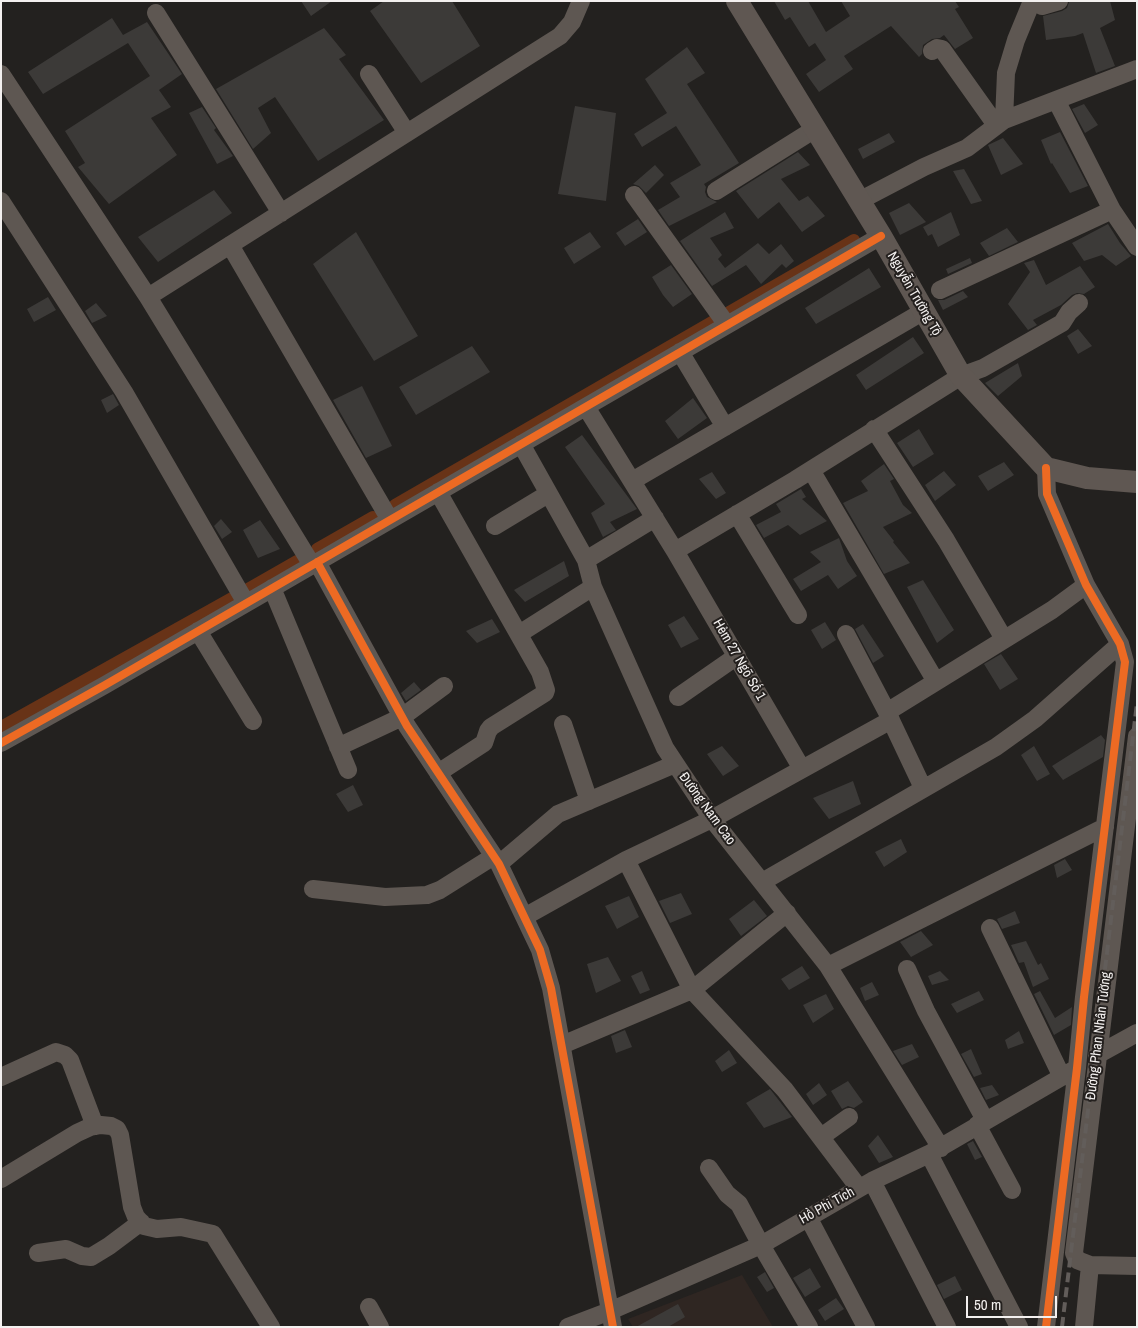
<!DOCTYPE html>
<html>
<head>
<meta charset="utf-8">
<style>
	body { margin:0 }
	#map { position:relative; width:1138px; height:1328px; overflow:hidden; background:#23211f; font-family:"Archivo Narrow",sans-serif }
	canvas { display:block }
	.frame { position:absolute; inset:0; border:2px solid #f3f0ef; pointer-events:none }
	.scale { position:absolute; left:966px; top:1296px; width:91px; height:22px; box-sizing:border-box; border:2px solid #f3f0ef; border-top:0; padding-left:6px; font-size:15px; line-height:18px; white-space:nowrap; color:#f3f0ef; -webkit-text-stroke:4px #24201e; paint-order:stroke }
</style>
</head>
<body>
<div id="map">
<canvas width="1138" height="1328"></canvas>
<div class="frame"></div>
<div class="scale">50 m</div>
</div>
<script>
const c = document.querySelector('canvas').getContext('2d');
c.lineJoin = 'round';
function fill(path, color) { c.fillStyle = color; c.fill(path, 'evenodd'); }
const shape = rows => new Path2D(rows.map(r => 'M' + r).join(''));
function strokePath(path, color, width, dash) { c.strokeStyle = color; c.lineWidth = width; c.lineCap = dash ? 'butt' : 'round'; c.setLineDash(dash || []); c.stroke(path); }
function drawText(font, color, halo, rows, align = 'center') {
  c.font = font + ' "Archivo Narrow",sans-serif'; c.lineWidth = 4; c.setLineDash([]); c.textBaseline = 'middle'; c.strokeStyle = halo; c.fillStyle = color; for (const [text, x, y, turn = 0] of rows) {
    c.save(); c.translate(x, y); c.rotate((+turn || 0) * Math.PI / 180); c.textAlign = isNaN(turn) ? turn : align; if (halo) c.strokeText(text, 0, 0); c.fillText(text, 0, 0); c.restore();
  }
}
const built = shape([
	[742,1275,773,1327,633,1327,628,1319]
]);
const canal = shape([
	[395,505,854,240],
	[317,549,373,517],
	[248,589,297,561],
	[1,727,232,598]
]);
const building = shape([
	[301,1,332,1,311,16],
	[384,1,452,1,480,46,421,83,370,11],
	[774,1,808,1,826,32,850,16,841,1,955,1,959,7,955,9,973,38,955,49,944,35,940,38,932,39,923,45,922,54,919,57,891,26,844,56,853,69,819,92,806,74,826,60,815,43,809,47,790,17,785,20],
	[1110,1,1115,20,1100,28,1115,66,1096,73,1083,33,1075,36,1046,40,1043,16,1062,11,1067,8,1069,2],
	[112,18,123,35,147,22,182,74,159,90,171,107,151,118,177,155,109,204,78,167,85,163,65,131,150,76,128,43,43,94,28,72],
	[324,28,346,55,339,59,384,120,318,161,275,97,258,108,271,133,253,149,216,89],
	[687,47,705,73,687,84,739,163,704,184,706,187,705,192,707,197,717,202,669,226,658,210,680,197,670,183,701,165,676,126,642,147,634,134,667,113,645,79],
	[1084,104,1098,125,1085,133,1072,109],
	[575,106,616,113,606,201,558,194],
	[202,107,216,128,214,130,233,156,217,164,189,113],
	[1060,132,1088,186,1070,193,1052,163,1051,164,1041,140],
	[889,133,895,142,863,159,858,149],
	[1003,138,1023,164,1001,175,988,145],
	[798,152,810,165,781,179,799,201,808,196,825,216,802,232,779,202,758,219,736,191],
	[655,165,664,175,646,193,639,186,633,184],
	[964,169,982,201,971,204,953,171],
	[214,190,232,213,158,262,138,237],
	[909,203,926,222,900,235,889,213],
	[725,212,734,228,710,238,722,255,718,259,725,268,758,243,769,254,781,244,794,261,786,268,782,264,761,284,746,265,712,286,680,241],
	[951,212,960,235,938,247,932,234,928,236,923,227],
	[638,219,647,232,625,246,616,233],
	[1108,224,1120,243,1131,256,1116,266,1102,255,1084,261,1072,243],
	[1007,228,1018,242,989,256,980,243],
	[356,232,418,336,374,361,313,264],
	[590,232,601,247,574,264,564,248],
	[970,258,972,263,948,274,946,269],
	[1034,260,1046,285,1080,266,1095,287,1084,294,1077,293,1072,295,1061,305,1033,320,1037,325,1028,330,1008,304,1030,272,1024,263],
	[671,265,692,294,673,307,663,295,652,277],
	[869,268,881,287,816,324,805,308],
	[963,291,968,297,943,310,938,300,944,300],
	[48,297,56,310,34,322,27,309],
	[96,303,107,316,92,323,85,311],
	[1078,329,1092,346,1078,354,1067,336],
	[913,337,924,353,866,390,856,375],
	[472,346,490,372,416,415,399,387],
	[1018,363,1022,376,998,396,985,383],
	[362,386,392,446,366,458,333,400],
	[113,394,119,405,107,413,101,400],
	[693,398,707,418,678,439,665,421],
	[919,429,934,454,913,467,897,443],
	[582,435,637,509,610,522,616,530,603,537,591,513,605,504,565,447],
	[1004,462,1014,475,988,491,978,476],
	[884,464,894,479,890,481,903,505,912,513,883,527,894,541,893,542,910,563,884,574,843,503,868,491,861,481],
	[944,471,956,485,935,501,925,485],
	[712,472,726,493,716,499,699,479],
	[801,489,806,497,802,499,827,521,800,535,788,525,764,538,756,525,781,512,776,504],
	[221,519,232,532,222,539,214,526],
	[260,520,280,549,258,558,243,530],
	[839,538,847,561,857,576,838,589,828,575,801,591,793,579,821,562,810,552],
	[564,561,569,576,525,602,514,590],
	[923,580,954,630,937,643,907,587],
	[684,616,699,639,681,648,668,625],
	[492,619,500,632,477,643,466,631],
	[825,622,836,640,822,649,811,630],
	[863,624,884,656,873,663,855,629],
	[1001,654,1018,679,1000,690,984,664],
	[414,682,421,690,406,701,401,693],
	[1101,735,1105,740,1103,757,1063,780,1052,766],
	[722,746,739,766,723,776,707,754],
	[1034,746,1050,774,1037,781,1021,755],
	[853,781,861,804,829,819,813,798],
	[353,785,363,805,348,812,336,794],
	[901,839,907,852,884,867,875,852],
	[1065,859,1072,870,1057,878,1054,865],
	[681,893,692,914,670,923,659,901],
	[629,896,639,917,617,929,605,906],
	[754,900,767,916,741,936,729,919],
	[1015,911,1020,923,1002,929,997,919],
	[921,931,933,945,911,957,900,942],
	[1026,941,1038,965,1041,963,1049,979,1033,987,1024,962,1019,963,1011,945],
	[608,957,621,981,596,993,587,964],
	[802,966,810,978,789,990,781,979],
	[642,971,650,990,640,994,631,976],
	[940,971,949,980,932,985,928,976],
	[872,982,879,995,865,1001,860,988],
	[979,991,984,1000,957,1013,951,1004],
	[1040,991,1055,1018,1072,1007,1071,1025,1054,1035,1034,994],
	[826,994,834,1009,813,1023,803,1005],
	[625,1030,632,1047,616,1053,611,1036],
	[1019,1031,1024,1043,1008,1049,1005,1040],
	[912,1044,919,1057,902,1065,893,1051],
	[971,1049,982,1074,974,1077,961,1054],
	[729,1050,737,1063,722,1072,715,1061],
	[848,1081,863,1102,854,1108,848,1106,842,1109,831,1091],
	[819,1083,827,1095,813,1105,806,1094],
	[992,1085,999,1095,986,1100,980,1088],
	[770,1089,792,1117,764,1128,746,1103],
	[878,1135,893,1157,879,1163,868,1146],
	[973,1141,982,1157,975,1160,967,1144],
	[810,1268,821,1287,805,1297,793,1278],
	[765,1272,774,1288,767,1292,757,1277],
	[955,1276,962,1290,944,1299,937,1285],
	[836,1298,844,1309,825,1321,818,1310],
	[678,1304,685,1317,668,1327,636,1327]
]);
const minor = shape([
	[1042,6,1059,1],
	[156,13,281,213],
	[932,51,937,48,942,49,996,125],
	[1,74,148,297,312,565],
	[369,74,407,133],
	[1056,100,1112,210,1137,247],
	[1004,120,1006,73,1016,40,1032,1],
	[716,191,815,129],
	[634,195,727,325],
	[1,201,124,392,246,603],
	[859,201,924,167,967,148,1004,120,1137,69],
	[230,245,390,520],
	[940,290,1112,210],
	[148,297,560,36,572,22,581,1],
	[680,352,725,427],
	[586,407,675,551,802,769],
	[874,429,946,540,1004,639],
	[521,444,586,560,593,587,665,748,712,819,828,966,941,1148],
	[811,470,935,680],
	[632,481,924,311],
	[438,492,540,672,546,690,545,693,491,727,488,731,484,743,438,773],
	[737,514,798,615],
	[495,526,548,494],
	[675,551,795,480,961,376,983,368,1062,323,1069,312,1079,303],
	[586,560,655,518],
	[317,562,407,726,499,864,540,950,551,988,613,1327],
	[272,588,348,770],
	[198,631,253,721],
	[519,634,593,587],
	[846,634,887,712,923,788],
	[678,697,737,656],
	[887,712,1052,610,1086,585],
	[563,724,589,801],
	[1,743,105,685,881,236],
	[338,747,402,717,444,686],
	[626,860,692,990,785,1090,859,1188],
	[499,864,558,814,675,764],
	[762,882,996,747,1035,719,1120,644],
	[313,889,385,897,427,895,440,890,494,856],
	[526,916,626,860,712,819,891,720],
	[990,928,1062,1077],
	[828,966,1105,827],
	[907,969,926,1011,985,1120],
	[562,1045,692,990,787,913],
	[1097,1055,1137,1033],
	[1,1077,56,1052,65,1055,70,1060,95,1126],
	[977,1125,1012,1190],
	[821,1137,849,1117],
	[929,1154,1019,1327],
	[709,1168,727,1194,739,1204,761,1245,809,1327],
	[1,1179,77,1133,90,1127,101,1125,111,1126,117,1129,120,1135,132,1207,136,1217,144,1226,157,1229,181,1227,213,1234,271,1327],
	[872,1181,947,1327],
	[808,1217,866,1327],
	[38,1253,66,1249,82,1256,91,1257,109,1246,141,1222],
	[1090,1265,1137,1266],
	[369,1307,380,1327],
	[568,1327,610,1311,761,1245,872,1181,929,1154,1077,1068],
	[1046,1327,1077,1068,1084,997,1125,662,1120,644,1086,585,1047,494,1046,468],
	[1084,1327,1090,1265,1077,1260,1074,1253,1137,736]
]);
const major = shape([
	[737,1,881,236,961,376,1046,468,1087,478,1137,482]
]);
const rail = shape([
	[1062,1327,1137,703]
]);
const cycleway = shape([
	[317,562,407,726,499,864,540,950,551,988,613,1327],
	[1,743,105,685,881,236],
	[1046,1327,1077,1068,1084,997,1125,662,1120,644,1086,585,1047,494,1046,468]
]);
const streetNames = [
	["Nguyễn Trường Tộ",914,294,60],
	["Hẻm 27 Ngõ Số 1",739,660,60],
	["Đường Nam Cao",707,809,54],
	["Đường Phan Nhân Tường",1099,1036,-83],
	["Hồ Phi Tích",827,1206,-29]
];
fill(built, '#2f2622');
strokePath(canal, '#683317', 12);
fill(building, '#3c3a38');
strokePath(minor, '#5e5752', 18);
strokePath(major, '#5f5752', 22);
strokePath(rail, '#625d5a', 4, [10, 5]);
strokePath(cycleway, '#ed6a23', 8);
drawText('14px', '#f3f0ef', '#24201e', streetNames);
</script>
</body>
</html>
